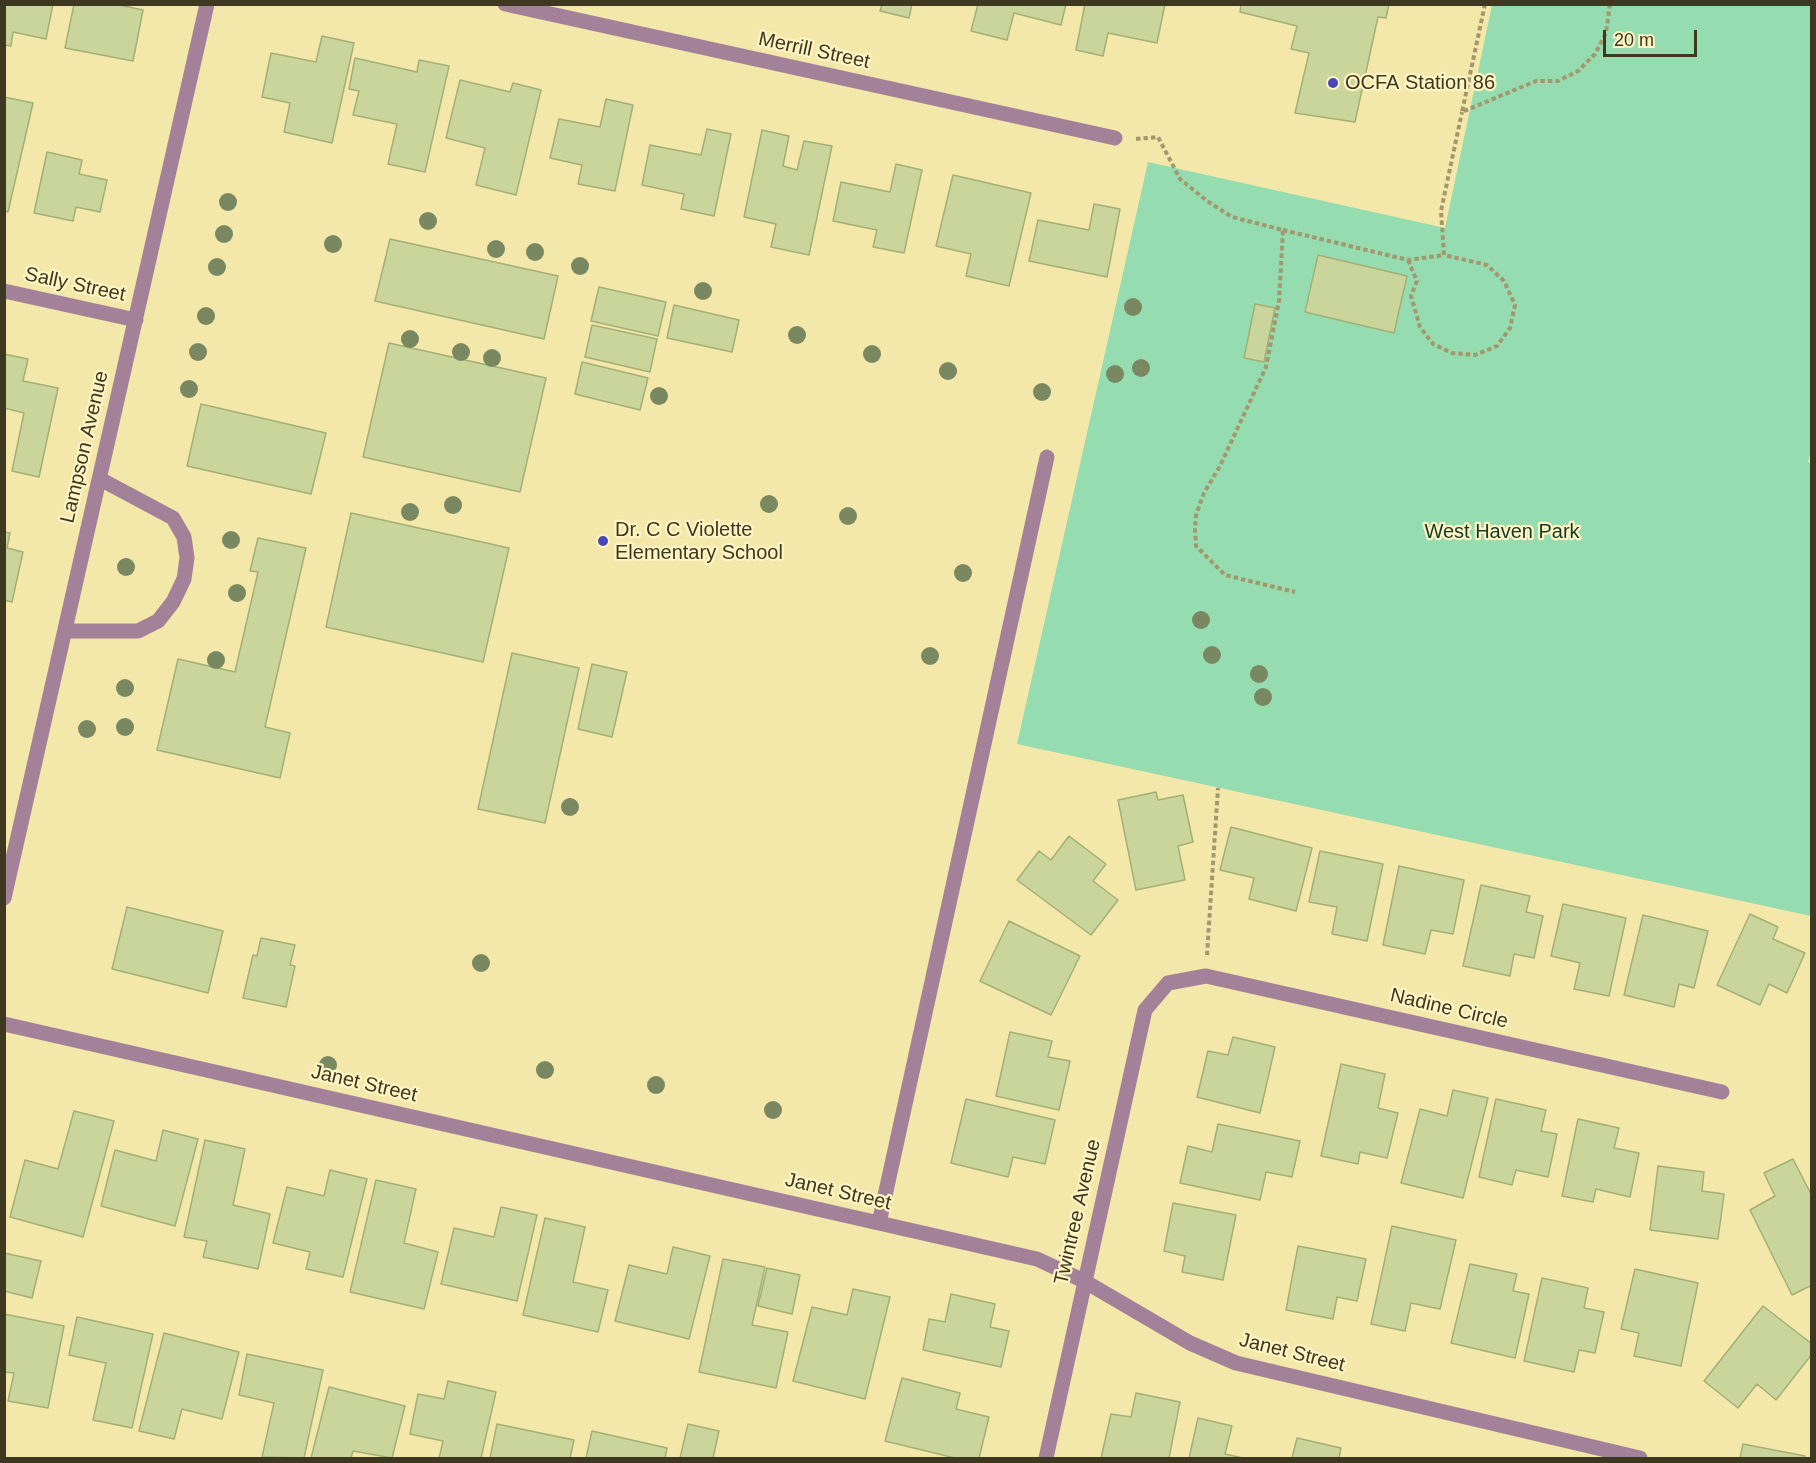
<!DOCTYPE html>
<html>
<head>
<meta charset="utf-8">
<style>
	body { margin:0 }
	#map { position:relative; width:1816px; height:1463px; overflow:hidden; background:#f4e7aa; font-family:Helvetica,sans-serif }
	canvas { display:block }
	.frame { position:absolute; inset:0; border:6px solid #3e3820; pointer-events:none }
	.scale { position:absolute; left:1603px; top:30px; width:94px; height:27px; box-sizing:border-box; border:3px solid #3e3820; border-top:0; padding-left:8px; font-size:18px; line-height:21px; white-space:nowrap; color:#3e3820; -webkit-text-stroke:4px #fff4c3; paint-order:stroke }
</style>
</head>
<body>
<div id="map">
<canvas width="1816" height="1463"></canvas>
<div class="frame"></div>
<div class="scale">20 m</div>
</div>
<script>
const c = document.querySelector('canvas').getContext('2d');
c.lineJoin = 'round';
function fill(path, color) { c.fillStyle = color; c.fill(path, 'evenodd'); }
const shape = rows => new Path2D(rows.map(r => 'M' + r).join(''));
function strokePath(path, color, width, dash) { c.strokeStyle = color; c.lineWidth = width; c.lineCap = dash ? 'butt' : 'round'; c.setLineDash(dash || []); c.stroke(path); }
function drawText(font, color, halo, rows, align = 'center') {
  c.font = font + ' Helvetica,sans-serif'; c.lineWidth = 4.5; c.setLineDash([]); c.textBaseline = 'middle'; c.strokeStyle = halo; c.fillStyle = color; for (const [text, x, y, turn = 0] of rows) {
    c.save(); c.translate(x, y); c.rotate((+turn || 0) * Math.PI / 180); c.textAlign = isNaN(turn) ? turn : align; if (halo) c.strokeText(text, 0, 0); c.fillText(text, 0, 0); c.restore();
  }
}
const green = shape([
	[1492,5,1811,5,1812,447,1808,462,1812,463,1811,916,1017,744,1148,162,1445,228]
]);
const building = shape([
	[4,4,53,4,46,39,13,32,11,46,4,45,4,4],
	[74,4,114,4,143,10,133,61,65,48,74,4],
	[882,4,912,4,909,18,880,11,882,4],
	[978,4,1066,4,1061,25,1014,13,1007,40,971,31,978,4],
	[1085,4,1165,4,1157,43,1108,33,1103,56,1076,50,1085,4],
	[1241,4,1389,4,1386,18,1378,17,1355,122,1295,113,1309,53,1291,49,1297,26,1240,12,1241,4],
	[322,36,354,43,332,143,284,132,290,103,262,97,271,53,316,62,322,36],
	[355,58,417,72,419,60,449,66,425,172,388,164,397,124,353,115,359,91,349,89,355,58],
	[460,80,510,92,513,83,541,90,516,195,476,185,485,148,446,138,460,80],
	[4,97,33,103,8,212,4,211,4,97],
	[606,99,633,105,615,191,578,184,582,165,550,158,559,119,600,127,606,99],
	[707,129,731,134,714,216,681,209,684,194,642,185,650,145,701,155,707,129],
	[762,130,789,136,783,166,797,170,804,141,832,146,809,255,771,247,776,224,744,217,762,130],
	[47,152,82,160,79,174,107,180,100,212,76,207,73,221,34,213,47,152],
	[896,164,922,170,904,253,873,247,877,230,833,221,841,182,890,192,896,164],
	[953,175,1031,193,1009,286,966,276,971,254,936,246,953,175],
	[1094,204,1120,209,1107,277,1029,261,1038,220,1089,230,1094,204],
	[390,239,558,276,544,339,375,301,390,239],
	[1318,255,1407,276,1394,333,1305,312,1318,255],
	[599,287,666,302,658,336,591,321,599,287],
	[1255,304,1275,308,1264,362,1244,358,1255,304],
	[674,305,739,320,732,352,667,338,674,305],
	[592,325,657,339,650,372,585,357,592,325],
	[389,343,546,378,520,492,363,457,389,343],
	[4,354,28,359,23,381,58,388,39,477,12,471,24,413,4,408,4,354],
	[582,362,648,378,640,410,575,394,582,362],
	[201,404,326,433,311,494,187,466,201,404],
	[351,513,509,548,483,662,326,627,351,513],
	[4,532,10,533,7,548,23,552,12,602,4,600,4,532],
	[258,538,306,548,265,727,290,733,280,778,157,750,178,659,235,672,258,572,250,571,258,538],
	[512,653,579,668,545,823,478,809,512,653],
	[592,664,627,672,612,737,578,729,592,664],
	[1156,792,1158,800,1183,795,1193,842,1178,846,1185,880,1136,890,1118,800,1156,792],
	[1231,827,1312,848,1296,911,1249,899,1254,878,1220,870,1231,827],
	[1069,836,1106,864,1093,881,1118,900,1091,935,1017,880,1039,851,1051,860,1069,836],
	[1320,851,1383,864,1367,941,1332,934,1337,907,1309,902,1320,851],
	[1399,866,1464,880,1453,934,1431,930,1425,954,1383,945,1399,866],
	[1481,885,1530,896,1526,912,1543,916,1534,958,1514,954,1510,976,1463,966,1481,885],
	[1563,904,1626,918,1609,996,1574,989,1580,963,1551,956,1563,904],
	[127,907,223,931,208,993,112,969,127,907],
	[1750,914,1778,927,1773,939,1805,953,1787,993,1769,984,1760,1005,1717,985,1750,914],
	[1643,915,1708,931,1694,988,1679,984,1674,1007,1624,995,1643,915],
	[1009,921,1080,956,1051,1015,980,981,1009,921],
	[261,938,295,945,290,965,295,966,286,1007,243,998,253,955,257,956,261,938],
	[1010,1032,1052,1041,1048,1057,1070,1061,1059,1110,996,1096,1010,1032],
	[1233,1037,1275,1047,1260,1113,1197,1097,1208,1051,1228,1055,1233,1037],
	[1341,1064,1385,1074,1378,1108,1398,1113,1387,1158,1360,1152,1358,1164,1321,1156,1341,1064],
	[1453,1090,1488,1098,1463,1198,1401,1183,1420,1109,1447,1116,1453,1090],
	[966,1099,1055,1120,1045,1164,1013,1157,1008,1177,951,1163,966,1099],
	[1496,1099,1546,1110,1541,1131,1557,1134,1548,1177,1516,1170,1512,1185,1479,1177,1496,1099],
	[74,1111,114,1121,83,1237,10,1217,25,1160,58,1169,74,1111],
	[1578,1119,1619,1128,1614,1148,1639,1153,1630,1197,1596,1189,1593,1202,1562,1196,1578,1119],
	[1218,1124,1300,1141,1292,1177,1266,1172,1260,1200,1180,1183,1188,1146,1212,1152,1218,1124],
	[163,1130,198,1139,175,1226,101,1206,115,1150,156,1161,163,1130],
	[205,1140,245,1149,233,1205,270,1214,258,1269,203,1257,207,1241,184,1237,205,1140],
	[1793,1159,1812,1196,1812,1285,1792,1295,1750,1210,1775,1196,1764,1173,1793,1159],
	[1658,1166,1704,1172,1702,1191,1724,1194,1718,1239,1650,1230,1658,1166],
	[330,1170,367,1179,343,1277,306,1269,310,1252,273,1243,287,1187,324,1196,330,1170],
	[376,1180,416,1189,404,1243,438,1252,424,1309,350,1292,376,1180],
	[1173,1203,1236,1215,1223,1280,1182,1272,1185,1256,1164,1251,1173,1203],
	[501,1207,537,1215,517,1301,441,1284,454,1228,494,1237,501,1207],
	[545,1218,585,1227,573,1282,608,1290,598,1332,523,1315,545,1218],
	[1392,1226,1456,1240,1440,1309,1411,1303,1405,1331,1371,1324,1392,1226],
	[1298,1246,1366,1259,1357,1301,1337,1297,1333,1319,1286,1310,1298,1246],
	[673,1247,710,1256,689,1339,615,1321,629,1265,667,1274,673,1247],
	[4,1253,41,1261,32,1298,4,1291,4,1253],
	[723,1259,765,1267,752,1325,788,1332,776,1388,699,1372,723,1259],
	[1470,1264,1517,1274,1513,1291,1529,1294,1515,1358,1451,1343,1470,1264],
	[767,1268,800,1275,792,1314,758,1306,767,1268],
	[1635,1269,1698,1283,1681,1366,1634,1356,1639,1333,1621,1329,1635,1269],
	[1542,1278,1588,1288,1584,1308,1604,1312,1595,1353,1579,1350,1574,1372,1524,1361,1542,1278],
	[853,1289,890,1297,865,1399,793,1381,812,1307,847,1315,853,1289],
	[951,1294,995,1304,990,1327,1009,1331,1001,1367,923,1350,929,1319,945,1322,951,1294],
	[1763,1306,1812,1344,1812,1354,1776,1400,1757,1384,1738,1408,1704,1381,1763,1306],
	[4,1314,64,1326,48,1408,8,1401,14,1373,4,1372,4,1314],
	[77,1317,153,1334,132,1428,93,1420,106,1363,69,1355,77,1317],
	[164,1333,239,1352,222,1419,182,1409,174,1439,139,1431,164,1333],
	[247,1354,323,1370,304,1458,262,1457,274,1403,239,1395,247,1354],
	[902,1378,960,1393,956,1409,989,1417,979,1458,955,1458,885,1441,902,1378],
	[448,1381,496,1392,481,1458,439,1458,443,1441,410,1434,418,1394,444,1399,448,1381],
	[329,1387,405,1406,392,1458,353,1451,351,1458,311,1458,329,1387],
	[1136,1393,1180,1402,1169,1458,1101,1458,1111,1414,1131,1417,1136,1393],
	[1198,1418,1232,1426,1225,1454,1243,1458,1189,1458,1198,1418],
	[497,1424,574,1440,570,1458,490,1458,497,1424],
	[688,1424,719,1431,713,1458,680,1458,688,1424],
	[592,1431,667,1448,665,1458,586,1458,592,1431],
	[1297,1438,1341,1448,1339,1458,1292,1458,1297,1438],
	[1743,1444,1805,1456,1804,1458,1740,1458,1743,1444]
]);
const path = shape([
	[1485,4,1462,112,1536,81,1558,81,1578,71,1595,54,1606,33,1610,4],
	[1136,139,1158,137,1180,179,1207,201,1232,217,1283,230,1279,301,1266,367,1220,466,1204,493,1196,515,1195,530,1196,546,1225,575,1295,592],
	[1283,230,1408,260,1444,255,1441,211,1462,112],
	[1408,260,1417,281,1411,296,1420,327,1433,344,1452,353,1475,355,1497,346,1510,328,1515,305,1504,281,1487,265,1444,255],
	[1207,955,1218,788]
]);
const minor = shape([
	[505,4,1115,138],
	[4,291,136,320],
	[65,631,138,631,158,621,173,602,184,579,187,558,184,537,173,518,100,479],
	[4,898,207,4],
	[4,1024,1037,1259,1084,1281,1190,1343,1236,1363,1640,1458],
	[879,1223,1047,457],
	[1046,1458,1145,1010,1168,983,1206,976,1722,1092]
]);
const trees = [
	[228,202],
	[428,221],
	[224,234],
	[333,244],
	[496,249],
	[535,252],
	[580,266],
	[217,267],
	[703,291],
	[1133,307],
	[206,316],
	[797,335],
	[410,339],
	[198,352],
	[461,352],
	[872,354],
	[492,358],
	[1141,368],
	[948,371],
	[1115,374],
	[189,389],
	[1042,392],
	[659,396],
	[769,504],
	[453,505],
	[410,512],
	[848,516],
	[231,540],
	[126,567],
	[963,573],
	[237,593],
	[1201,620],
	[1212,655],
	[930,656],
	[216,660],
	[1259,674],
	[125,688],
	[1263,697],
	[125,727],
	[87,729],
	[570,807],
	[481,963],
	[328,1065],
	[545,1070],
	[656,1085],
	[773,1110]
];
const markers = [
	[1333,83,6,"#4847bc"],
	[603,541,6,"#4847bc"]
];
const streetNames = [
	["Merrill Street",814,51,12],
	["Sally Street",75,285,12],
	["Lampson Avenue",85,447,-77],
	["Nadine Circle",1449,1009,13],
	["Janet Street",364,1084,13],
	["Janet Street",838,1192,13],
	["Twintree Avenue",1078,1212,-77],
	["Janet Street",1292,1353,14]
];
const poiNames = [
	["OCFA Station 86",1345,83],
	["Dr. C C Violette",615,530],
	["Elementary School",615,553]
];
const parkNames = [
	["West Haven Park",1502,532]
];
fill(green, '#95dcb1');
fill(building, '#c9d59a');
strokePath(building, '#a4af75', 1.5);
strokePath(path, '#a2986c', 4, [4.5, 3]);
strokePath(minor, '#a38299', 15);
c.fillStyle = '#798861';
for (const [x, y] of trees) { c.beginPath(); c.arc(x, y, 9, 0, 2 * Math.PI); c.fill(); }
for (const [x, y, r, color] of markers) { const dot = new Path2D(); dot.arc(x, y, r, 0, 2 * Math.PI); c.fillStyle = color; c.fill(dot); strokePath(dot, '#fff4c3', 2); }
drawText('20px', '#3e3820', '#fff4c3', streetNames);
drawText('20px', '#3e3820', '#fff4c3', poiNames, 'left');
drawText('20px', '#143b26', '#fff4c3', parkNames);
</script>
</body>
</html>
